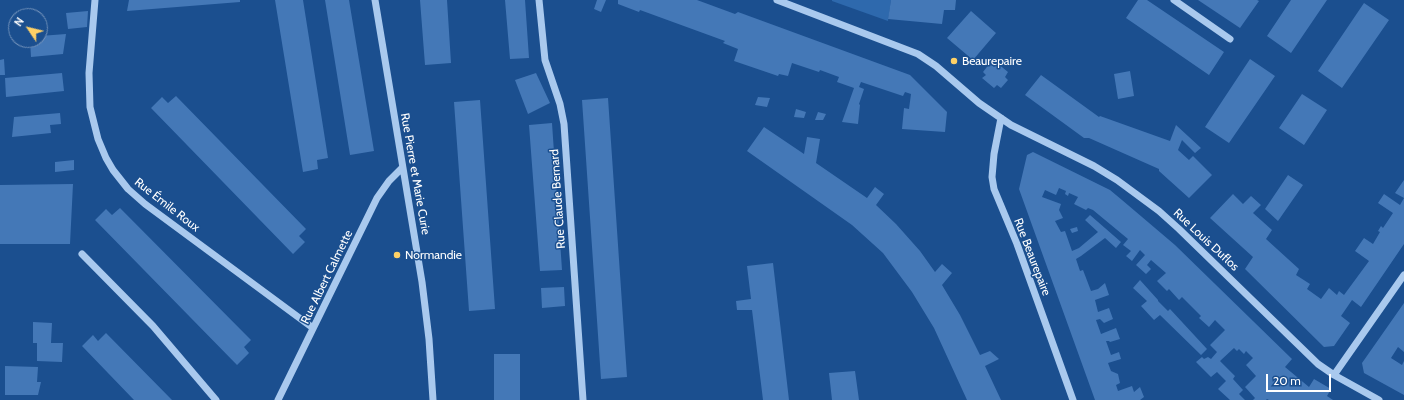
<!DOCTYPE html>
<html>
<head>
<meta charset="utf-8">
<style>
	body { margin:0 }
	#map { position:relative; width:1404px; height:400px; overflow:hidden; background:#1b4f8f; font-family:Cabin,sans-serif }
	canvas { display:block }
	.north { position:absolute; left:8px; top:8px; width:40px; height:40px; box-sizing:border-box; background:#1b4f8f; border:1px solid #7695bc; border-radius:50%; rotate:305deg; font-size:11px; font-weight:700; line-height:16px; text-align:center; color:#fff }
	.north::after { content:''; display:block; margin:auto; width:14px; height:18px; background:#ffd166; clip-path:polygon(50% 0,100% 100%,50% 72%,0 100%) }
	.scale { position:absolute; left:1266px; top:374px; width:65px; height:18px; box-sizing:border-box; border:2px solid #fff; border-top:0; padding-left:5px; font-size:12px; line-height:14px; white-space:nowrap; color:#fff; -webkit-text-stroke:3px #1b4f8f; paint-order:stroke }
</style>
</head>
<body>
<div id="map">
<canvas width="1404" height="400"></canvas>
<div class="north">N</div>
<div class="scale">20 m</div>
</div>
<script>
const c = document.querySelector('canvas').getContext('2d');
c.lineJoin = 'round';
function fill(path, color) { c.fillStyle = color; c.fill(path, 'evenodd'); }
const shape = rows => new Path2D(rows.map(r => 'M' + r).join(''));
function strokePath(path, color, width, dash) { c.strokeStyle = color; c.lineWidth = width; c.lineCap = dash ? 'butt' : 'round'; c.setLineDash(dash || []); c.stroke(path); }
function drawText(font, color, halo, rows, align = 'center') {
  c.font = font + ' Cabin,sans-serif'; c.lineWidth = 3; c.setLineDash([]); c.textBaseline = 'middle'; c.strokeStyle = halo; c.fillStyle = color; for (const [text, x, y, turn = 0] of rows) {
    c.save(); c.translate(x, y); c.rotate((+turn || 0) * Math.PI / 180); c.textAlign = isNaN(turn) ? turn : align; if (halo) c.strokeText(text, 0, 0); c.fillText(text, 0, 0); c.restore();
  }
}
const green = shape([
	[832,0,891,0,888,21,832,1]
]);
const building = shape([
	[129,0,240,0,240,2,127,11],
	[275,0,303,0,328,158,317,160,318,169,303,172],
	[325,0,349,0,374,151,350,155],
	[420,0,447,0,451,63,425,65],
	[505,0,525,0,529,58,510,59],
	[597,0,606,0,601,12,594,9],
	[618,0,697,0,735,14,738,12,910,75,947,112,945,132,902,129,904,108,909,109,911,94,905,92,903,96,861,82,859,87,864,89,859,104,860,105,858,124,842,122,854,88,837,82,839,77,820,70,819,72,792,63,788,76,779,74,778,76,734,61,738,49,723,43,725,41,640,10,639,12,618,4],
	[891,0,956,0,955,10,944,10,942,24,888,19],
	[1138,0,1147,0,1224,52,1209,75,1126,18],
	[1198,0,1257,0,1259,1,1240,28],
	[1291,0,1327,0,1291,53,1267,36],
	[1364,3,1389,20,1342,88,1318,71],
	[88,11,87,27,68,29,66,13],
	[971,11,996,33,973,60,947,38],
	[66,34,63,54,31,57,30,40,40,40,40,36],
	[4,59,5,75,0,75,0,60],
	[1250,59,1275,76,1229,143,1205,127],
	[990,63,994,67,997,63,1008,72,1005,77,1008,80,1001,88,997,85,994,88,982,78,986,75,983,72],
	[1130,71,1134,96,1118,99,1114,74],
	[62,73,64,91,6,97,5,78],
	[536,73,550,103,528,114,515,80],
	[1041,75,1099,117,1100,116,1170,141,1176,125,1201,148,1195,153,1182,140,1178,150,1189,160,1193,156,1212,175,1189,198,1159,171,1159,169,1089,138,1084,138,1025,95],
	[1302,94,1327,110,1304,145,1279,128],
	[176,96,306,229,299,236,305,242,293,254,151,108,162,97,168,103],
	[758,97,770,98,767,107,755,105],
	[608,98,627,377,601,379,582,100],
	[480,100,495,309,469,311,454,102],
	[796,109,806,112,804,118,794,117],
	[818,112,826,114,823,120,815,120],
	[60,113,61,124,50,125,51,133,12,137,14,117],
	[552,123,562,270,540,271,529,125],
	[764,127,804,154,807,137,820,139,816,163,867,198,875,187,884,194,876,205,896,224,920,251,935,272,942,264,952,273,942,285,960,315,980,355,990,351,999,359,985,366,1001,400,967,400,934,328,912,292,883,253,852,225,747,151],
	[1033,152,1110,190,1122,200,1175,245,1292,359,1285,367,1309,387,1314,379,1331,389,1327,396,1333,400,1269,400,1267,399,1266,400,1253,400,1255,398,1245,387,1256,376,1246,365,1253,358,1246,351,1244,354,1239,349,1237,351,1234,348,1220,361,1235,376,1233,379,1243,390,1239,394,1245,400,1230,400,1218,389,1226,381,1217,372,1211,377,1196,362,1202,357,1204,359,1208,357,1211,359,1217,352,1210,345,1225,330,1215,320,1209,327,1199,318,1201,316,1182,297,1179,300,1169,289,1167,291,1157,281,1166,273,1151,260,1147,265,1151,269,1146,274,1136,265,1145,255,1140,250,1132,261,1126,256,1131,251,1123,245,1128,239,1093,210,1088,208,1086,210,1074,204,1078,197,1069,193,1068,196,1065,194,1066,191,1059,188,1056,195,1045,190,1042,197,1061,204,1059,210,1063,218,1055,221,1061,232,1065,231,1072,251,1079,248,1098,232,1085,220,1090,215,1121,242,1116,248,1105,238,1081,256,1076,259,1080,271,1083,270,1091,291,1098,289,1105,283,1109,295,1095,300,1098,312,1109,308,1113,319,1104,323,1100,319,1096,320,1101,334,1116,328,1120,339,1110,342,1109,341,1106,341,1111,355,1119,352,1121,359,1108,363,1111,371,1118,374,1120,383,1116,385,1118,391,1132,386,1134,392,1140,387,1144,397,1140,400,1095,400,1019,189,1027,155],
	[74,160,74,170,55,172,55,162],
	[1288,175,1303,185,1278,221,1265,209],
	[1404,180,1404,244,1361,307,1352,300,1341,316,1350,323,1334,346,1324,347,1245,269,1253,257,1210,218,1233,194,1243,204,1251,196,1261,205,1253,213,1272,230,1266,239,1299,269,1296,275,1310,284,1307,289,1321,299,1329,288,1337,295,1339,291,1344,295,1369,261,1355,251,1364,238,1373,244,1380,232,1378,231,1381,226,1383,228,1393,213,1378,203,1384,194,1400,205,1404,198,1395,193],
	[73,184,70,244,0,244,0,185],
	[120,208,251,340,244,347,249,353,237,365,95,220,106,209,112,215],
	[1077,227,1078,231,1072,233,1070,229],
	[773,263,789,400,763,400,752,310,737,310,736,301,751,299,747,266],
	[1140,280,1158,300,1158,301,1168,311,1170,309,1207,349,1201,355,1160,315,1154,320,1141,306,1147,301,1133,288],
	[564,287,565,306,542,308,541,288],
	[1404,303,1404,352,1398,347,1391,358,1402,365,1404,361,1404,395,1364,373,1362,363],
	[33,322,52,323,51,343,63,343,62,362,37,361,37,343,33,343],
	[106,333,172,400,134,400,82,346,93,335,98,341],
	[494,354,520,354,520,400,494,400],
	[5,366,38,367,37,382,41,382,38,395,5,395],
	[855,371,859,400,832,400,829,373]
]);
const minor = shape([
	[95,0,89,73,90,107,98,139,106,158,113,170,128,189,145,204,313,328],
	[375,0,422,282,429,339,433,400],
	[539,0,545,60,560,104,564,124,583,400],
	[777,0,918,54,936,66,979,103,1011,125,1094,166,1117,180,1159,211,1179,229,1318,364,1334,375,1379,400],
	[1174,0,1230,39],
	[1001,118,994,154,992,177,994,189,1017,244,1073,400],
	[82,254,153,326,216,400],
	[1334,375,1404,275],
	[278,400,377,198,389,181,402,168]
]);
const markers = [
	[954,61,4,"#ffd166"],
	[397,255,4,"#ffd166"]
];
const poiNames = [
	["Beaurepaire",962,61],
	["Normandie",405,255]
];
const streetNames = [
	["Rue Pierre et Marie Curie",415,174,80],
	["Rue Claude Bernard",558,199,-94],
	["Rue Émile Roux",167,205,38],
	["Rue Louis Duflos",1206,240,43],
	["Rue Beaurepaire",1032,257,69],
	["Rue Albert Calmette",327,277,-64]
];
fill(green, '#2e69ad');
fill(building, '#4478b7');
strokePath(minor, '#a9c9ee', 7);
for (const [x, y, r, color] of markers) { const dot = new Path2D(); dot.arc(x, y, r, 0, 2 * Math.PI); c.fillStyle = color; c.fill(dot); strokePath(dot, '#1b4f8f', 1.5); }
drawText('12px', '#fff', '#1b4f8f', poiNames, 'left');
drawText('12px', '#fff', '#1b4f8f', streetNames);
</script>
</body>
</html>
